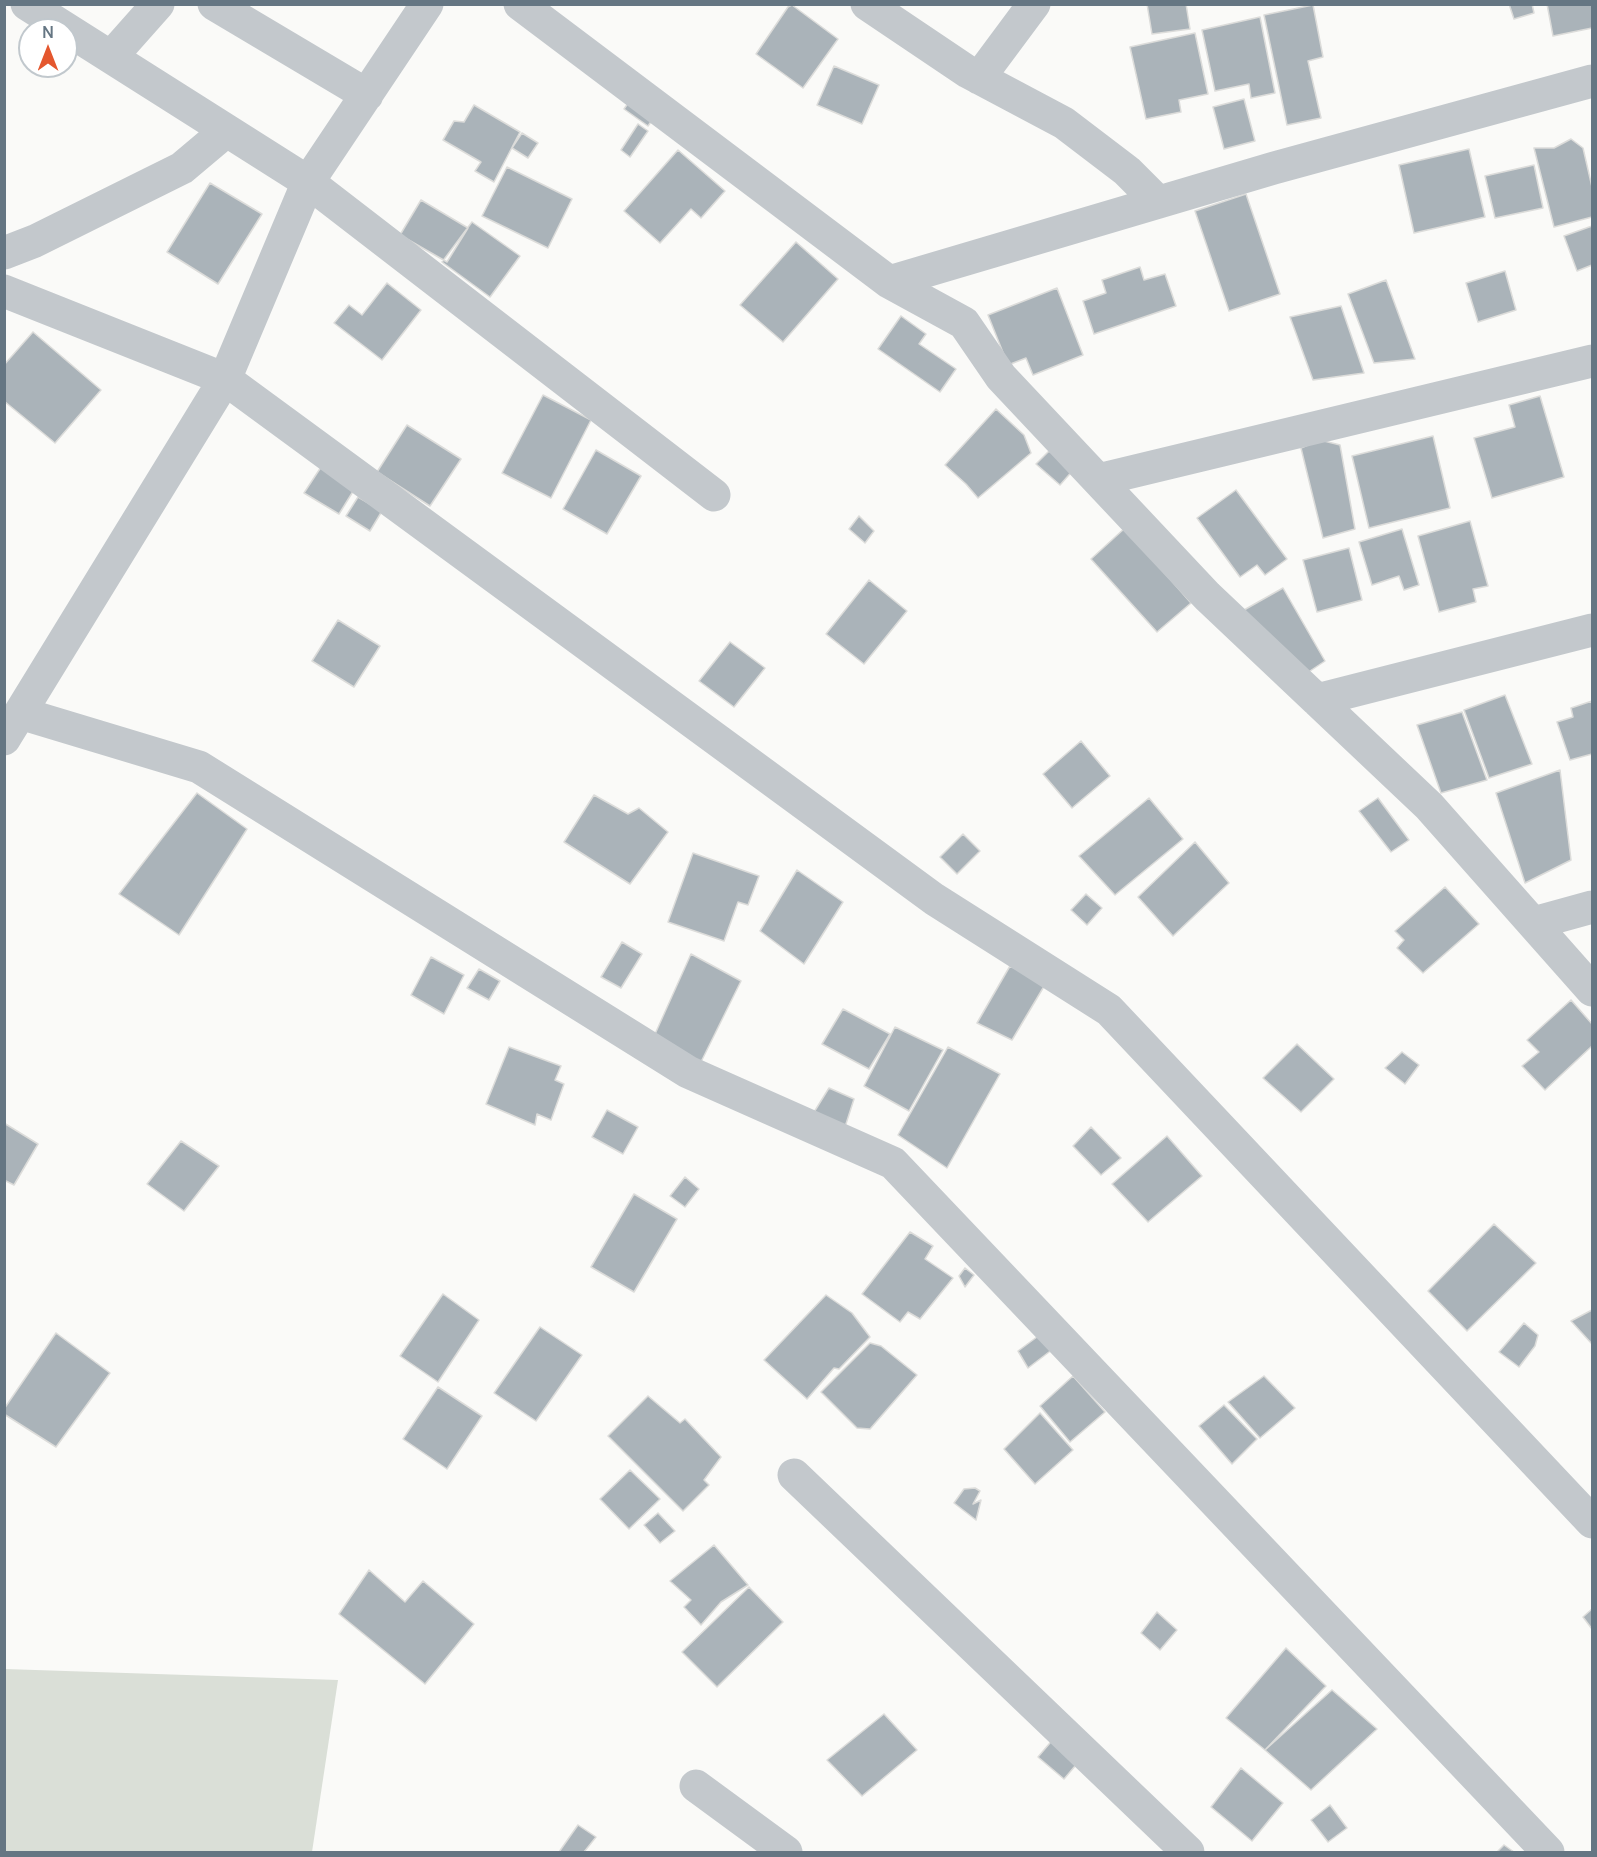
<!DOCTYPE html>
<html>
<head>
<meta charset="utf-8">
<style>
	body { margin:0 }
	#map { position:relative; width:1597px; height:1857px; overflow:hidden; background:#fafaf8; font-family:Manrope,sans-serif }
	canvas { display:block }
	.frame { position:absolute; inset:0; border:6px solid #657683; pointer-events:none }
	.north { position:absolute; left:18px; top:18px; width:60px; height:60px; box-sizing:border-box; background:#fff; border:2px solid #c1c8cd; border-radius:50%; rotate:0deg; font-size:16px; font-weight:700; line-height:24px; text-align:center; color:#657683 }
	.north::after { content:''; display:block; margin:auto; width:21px; height:27px; background:#e4572e; clip-path:polygon(50% 0,100% 100%,50% 72%,0 100%) }
</style>
</head>
<body>
<div id="map">
<canvas width="1597" height="1857"></canvas>
<div class="frame"></div>
<div class="north">N</div>
</div>
<script>
const c = document.querySelector('canvas').getContext('2d');
c.lineJoin = 'round';
function fill(path, color) { c.fillStyle = color; c.fill(path, 'evenodd'); }
const shape = rows => new Path2D(rows.map(r => 'M' + r).join(''));
function strokePath(path, color, width, dash) { c.strokeStyle = color; c.lineWidth = width; c.lineCap = dash ? 'butt' : 'round'; c.setLineDash(dash || []); c.stroke(path); }
const green = shape([
	[5,1669,338,1680,312,1852,5,1852]
]);
const building = shape([
	[1147,4,1186,4,1190,29,1152,34,1147,4],
	[1509,4,1532,4,1534,13,1514,19,1509,4],
	[1547,4,1592,4,1592,28,1553,36,1547,4],
	[792,5,838,39,803,88,756,54,788,7,792,5],
	[1313,5,1323,57,1308,61,1321,118,1287,125,1264,15,1313,5],
	[1260,17,1275,93,1251,98,1249,84,1215,91,1202,30,1260,17],
	[1195,33,1208,94,1179,100,1181,112,1146,119,1130,47,1195,33],
	[834,66,879,85,862,124,817,105,834,66],
	[631,99,655,116,648,126,624,109,631,99],
	[1244,99,1255,141,1224,149,1213,107,1244,99],
	[474,105,520,132,494,182,475,171,481,162,443,140,454,121,464,122,474,105],
	[638,124,648,131,630,157,621,150,638,124],
	[522,133,538,143,528,158,512,148,522,133],
	[1571,139,1583,148,1592,187,1592,217,1554,227,1534,148,1554,148,1571,139],
	[1469,149,1485,217,1414,233,1399,165,1469,149],
	[678,150,725,191,701,218,691,209,660,243,624,211,678,150],
	[1534,165,1543,208,1495,218,1485,176,1534,165],
	[507,167,572,199,548,248,482,216,507,167],
	[210,183,262,214,218,284,167,252,210,183],
	[1246,194,1280,294,1229,311,1195,211,1246,194],
	[421,200,468,228,447,262,400,235,421,200],
	[472,222,520,256,490,297,442,262,472,222],
	[1592,226,1592,265,1577,271,1564,236,1592,226],
	[796,242,838,279,783,342,740,305,796,242],
	[1140,267,1144,280,1165,274,1176,306,1094,334,1083,301,1106,293,1102,280,1140,267],
	[1505,271,1516,310,1478,322,1466,283,1505,271],
	[1386,280,1415,359,1374,363,1348,294,1386,280],
	[387,283,421,310,382,360,334,323,349,305,362,315,387,283],
	[1057,288,1083,355,1033,375,1026,358,1008,365,988,315,1057,288],
	[1341,306,1364,373,1313,380,1290,317,1341,306],
	[901,316,926,334,919,344,956,369,940,392,878,349,901,316],
	[33,332,101,390,55,443,4,401,4,365,33,332],
	[543,395,591,420,551,498,502,473,543,395],
	[1540,396,1564,477,1492,498,1474,438,1515,427,1509,405,1540,396],
	[996,409,1024,435,1031,453,978,498,966,484,945,465,996,409],
	[407,425,461,459,430,506,377,472,407,425],
	[1433,436,1450,508,1369,528,1352,456,1433,436],
	[1320,440,1340,445,1355,529,1323,538,1301,448,1320,440],
	[596,450,641,476,607,534,563,509,596,450],
	[1049,451,1075,468,1060,485,1036,464,1049,451],
	[325,461,357,485,339,514,304,493,325,461],
	[1236,490,1287,559,1265,575,1257,565,1240,577,1197,518,1236,490],
	[358,497,382,511,370,531,346,516,358,497],
	[859,516,874,531,865,543,849,529,859,516],
	[1470,521,1488,586,1473,589,1476,602,1439,612,1418,536,1470,521],
	[1125,528,1191,603,1157,632,1091,559,1125,528],
	[1402,529,1419,585,1404,590,1399,576,1372,585,1359,542,1402,529],
	[1349,548,1362,600,1317,612,1303,560,1349,548],
	[869,580,907,611,864,664,826,634,869,580],
	[1283,588,1325,661,1298,679,1244,610,1283,588],
	[338,620,380,646,354,687,312,661,338,620],
	[730,642,765,668,734,707,699,681,730,642],
	[1505,695,1532,764,1489,778,1464,710,1505,695],
	[1592,701,1592,754,1570,760,1557,722,1573,717,1571,708,1592,701],
	[1462,712,1487,780,1441,793,1417,725,1462,712],
	[1081,741,1110,776,1072,808,1043,774,1081,741],
	[1560,770,1571,860,1525,883,1496,793,1560,770],
	[197,793,247,829,179,935,119,894,197,793],
	[594,795,628,814,639,808,668,832,630,884,564,842,594,795],
	[1149,798,1183,839,1115,895,1079,856,1149,798],
	[1378,798,1409,840,1391,852,1359,811,1378,798],
	[963,834,980,851,957,874,940,857,963,834],
	[1195,842,1229,883,1173,936,1138,897,1195,842],
	[693,853,759,876,748,905,738,902,724,941,668,922,693,853],
	[797,870,843,902,804,964,760,931,797,870],
	[1445,887,1479,924,1423,973,1397,948,1404,940,1395,931,1445,887],
	[1086,894,1102,908,1087,925,1071,910,1086,894],
	[622,942,642,954,621,988,601,977,622,942],
	[691,954,741,981,698,1068,651,1043,691,954],
	[431,957,464,975,444,1014,411,995,431,957],
	[1010,966,1046,983,1012,1040,977,1023,1010,966],
	[479,969,500,981,489,1000,467,988,479,969],
	[1571,1000,1592,1024,1592,1046,1545,1090,1522,1066,1539,1052,1527,1040,1571,1000],
	[843,1009,890,1034,869,1069,822,1044,843,1009],
	[895,1027,943,1050,909,1111,864,1086,895,1027],
	[1297,1044,1334,1079,1301,1112,1263,1078,1297,1044],
	[509,1047,561,1066,555,1080,564,1084,551,1120,537,1114,535,1125,486,1104,509,1047],
	[948,1047,1000,1074,947,1168,898,1135,948,1047],
	[1402,1052,1419,1065,1405,1084,1385,1068,1402,1052],
	[829,1088,854,1099,844,1130,811,1117,829,1088],
	[607,1110,638,1127,623,1154,592,1137,607,1110],
	[4,1123,38,1144,14,1185,4,1180,4,1123],
	[1091,1127,1121,1158,1101,1175,1073,1146,1091,1127],
	[1167,1136,1202,1176,1148,1222,1112,1184,1167,1136],
	[181,1141,219,1166,184,1211,147,1184,181,1141],
	[685,1177,699,1189,685,1207,670,1196,685,1177],
	[634,1194,677,1219,634,1292,591,1267,634,1194],
	[1494,1224,1536,1263,1467,1331,1428,1291,1494,1224],
	[910,1232,933,1246,925,1259,953,1278,920,1319,908,1312,900,1322,862,1294,910,1232],
	[965,1268,974,1275,965,1287,959,1276,965,1268],
	[443,1294,479,1320,438,1382,400,1356,443,1294],
	[826,1295,852,1313,870,1337,839,1369,834,1368,807,1399,764,1360,826,1295],
	[1592,1310,1592,1344,1571,1321,1592,1310],
	[1524,1323,1538,1335,1535,1346,1519,1367,1499,1352,1524,1323],
	[540,1327,582,1355,536,1421,494,1393,540,1327],
	[56,1333,110,1373,56,1447,4,1414,4,1409,56,1333],
	[1041,1334,1053,1349,1028,1368,1018,1351,1041,1334],
	[870,1343,881,1346,917,1375,870,1429,857,1428,821,1392,870,1343],
	[1073,1376,1105,1412,1070,1442,1040,1406,1073,1376],
	[1264,1376,1295,1408,1260,1438,1228,1402,1264,1376],
	[438,1387,482,1416,447,1469,403,1439,438,1387],
	[648,1396,680,1423,685,1419,721,1457,704,1480,709,1485,683,1511,608,1436,648,1396],
	[1224,1405,1257,1439,1232,1464,1199,1426,1224,1405],
	[1040,1413,1073,1450,1035,1484,1004,1449,1040,1413],
	[630,1470,660,1499,629,1529,600,1499,630,1470],
	[975,1488,980,1491,973,1504,981,1500,976,1520,954,1503,964,1489,975,1488],
	[658,1513,675,1531,660,1543,644,1525,658,1513],
	[714,1545,748,1585,721,1602,701,1625,684,1607,691,1600,670,1581,714,1545],
	[369,1570,405,1602,423,1581,474,1624,425,1684,339,1614,369,1570],
	[749,1587,783,1622,717,1687,682,1652,749,1587],
	[1592,1609,1592,1629,1583,1617,1592,1609],
	[1157,1612,1177,1630,1160,1650,1141,1633,1157,1612],
	[1286,1648,1326,1686,1265,1750,1226,1718,1286,1648],
	[1332,1690,1377,1729,1311,1790,1265,1750,1332,1690],
	[884,1714,917,1750,862,1796,827,1760,884,1714],
	[1055,1737,1081,1759,1064,1779,1038,1757,1055,1737],
	[1241,1768,1283,1803,1252,1841,1211,1807,1241,1768],
	[1330,1805,1347,1828,1328,1842,1311,1820,1330,1805],
	[578,1825,596,1837,584,1852,559,1852,578,1825],
	[1504,1845,1514,1852,1497,1852,1504,1845]
]);
const minor = shape([
	[27,4,308,182,714,495],
	[214,4,367,95],
	[520,4,889,282,964,323,1001,377,1207,596,1429,806,1592,990],
	[867,4,968,72,1064,123,1127,171,1158,202],
	[111,57,158,4],
	[979,78,1034,4],
	[4,253,35,241,182,168,226,131],
	[889,282,1274,168,1592,81],
	[4,291,225,379,934,899,1109,1010,1592,1522],
	[1098,480,1592,361],
	[1317,700,1592,630],
	[20,713,199,767,688,1072,893,1163,1548,1852],
	[4,739,225,379,308,182,427,4],
	[1534,923,1592,907],
	[794,1475,1188,1852],
	[696,1786,786,1852]
]);
fill(green, '#dadfd7');
fill(building, '#aab3b9');
strokePath(building, '#dcdcda', 1.5);
strokePath(minor, '#c3c8cc', 33);
</script>
</body>
</html>
